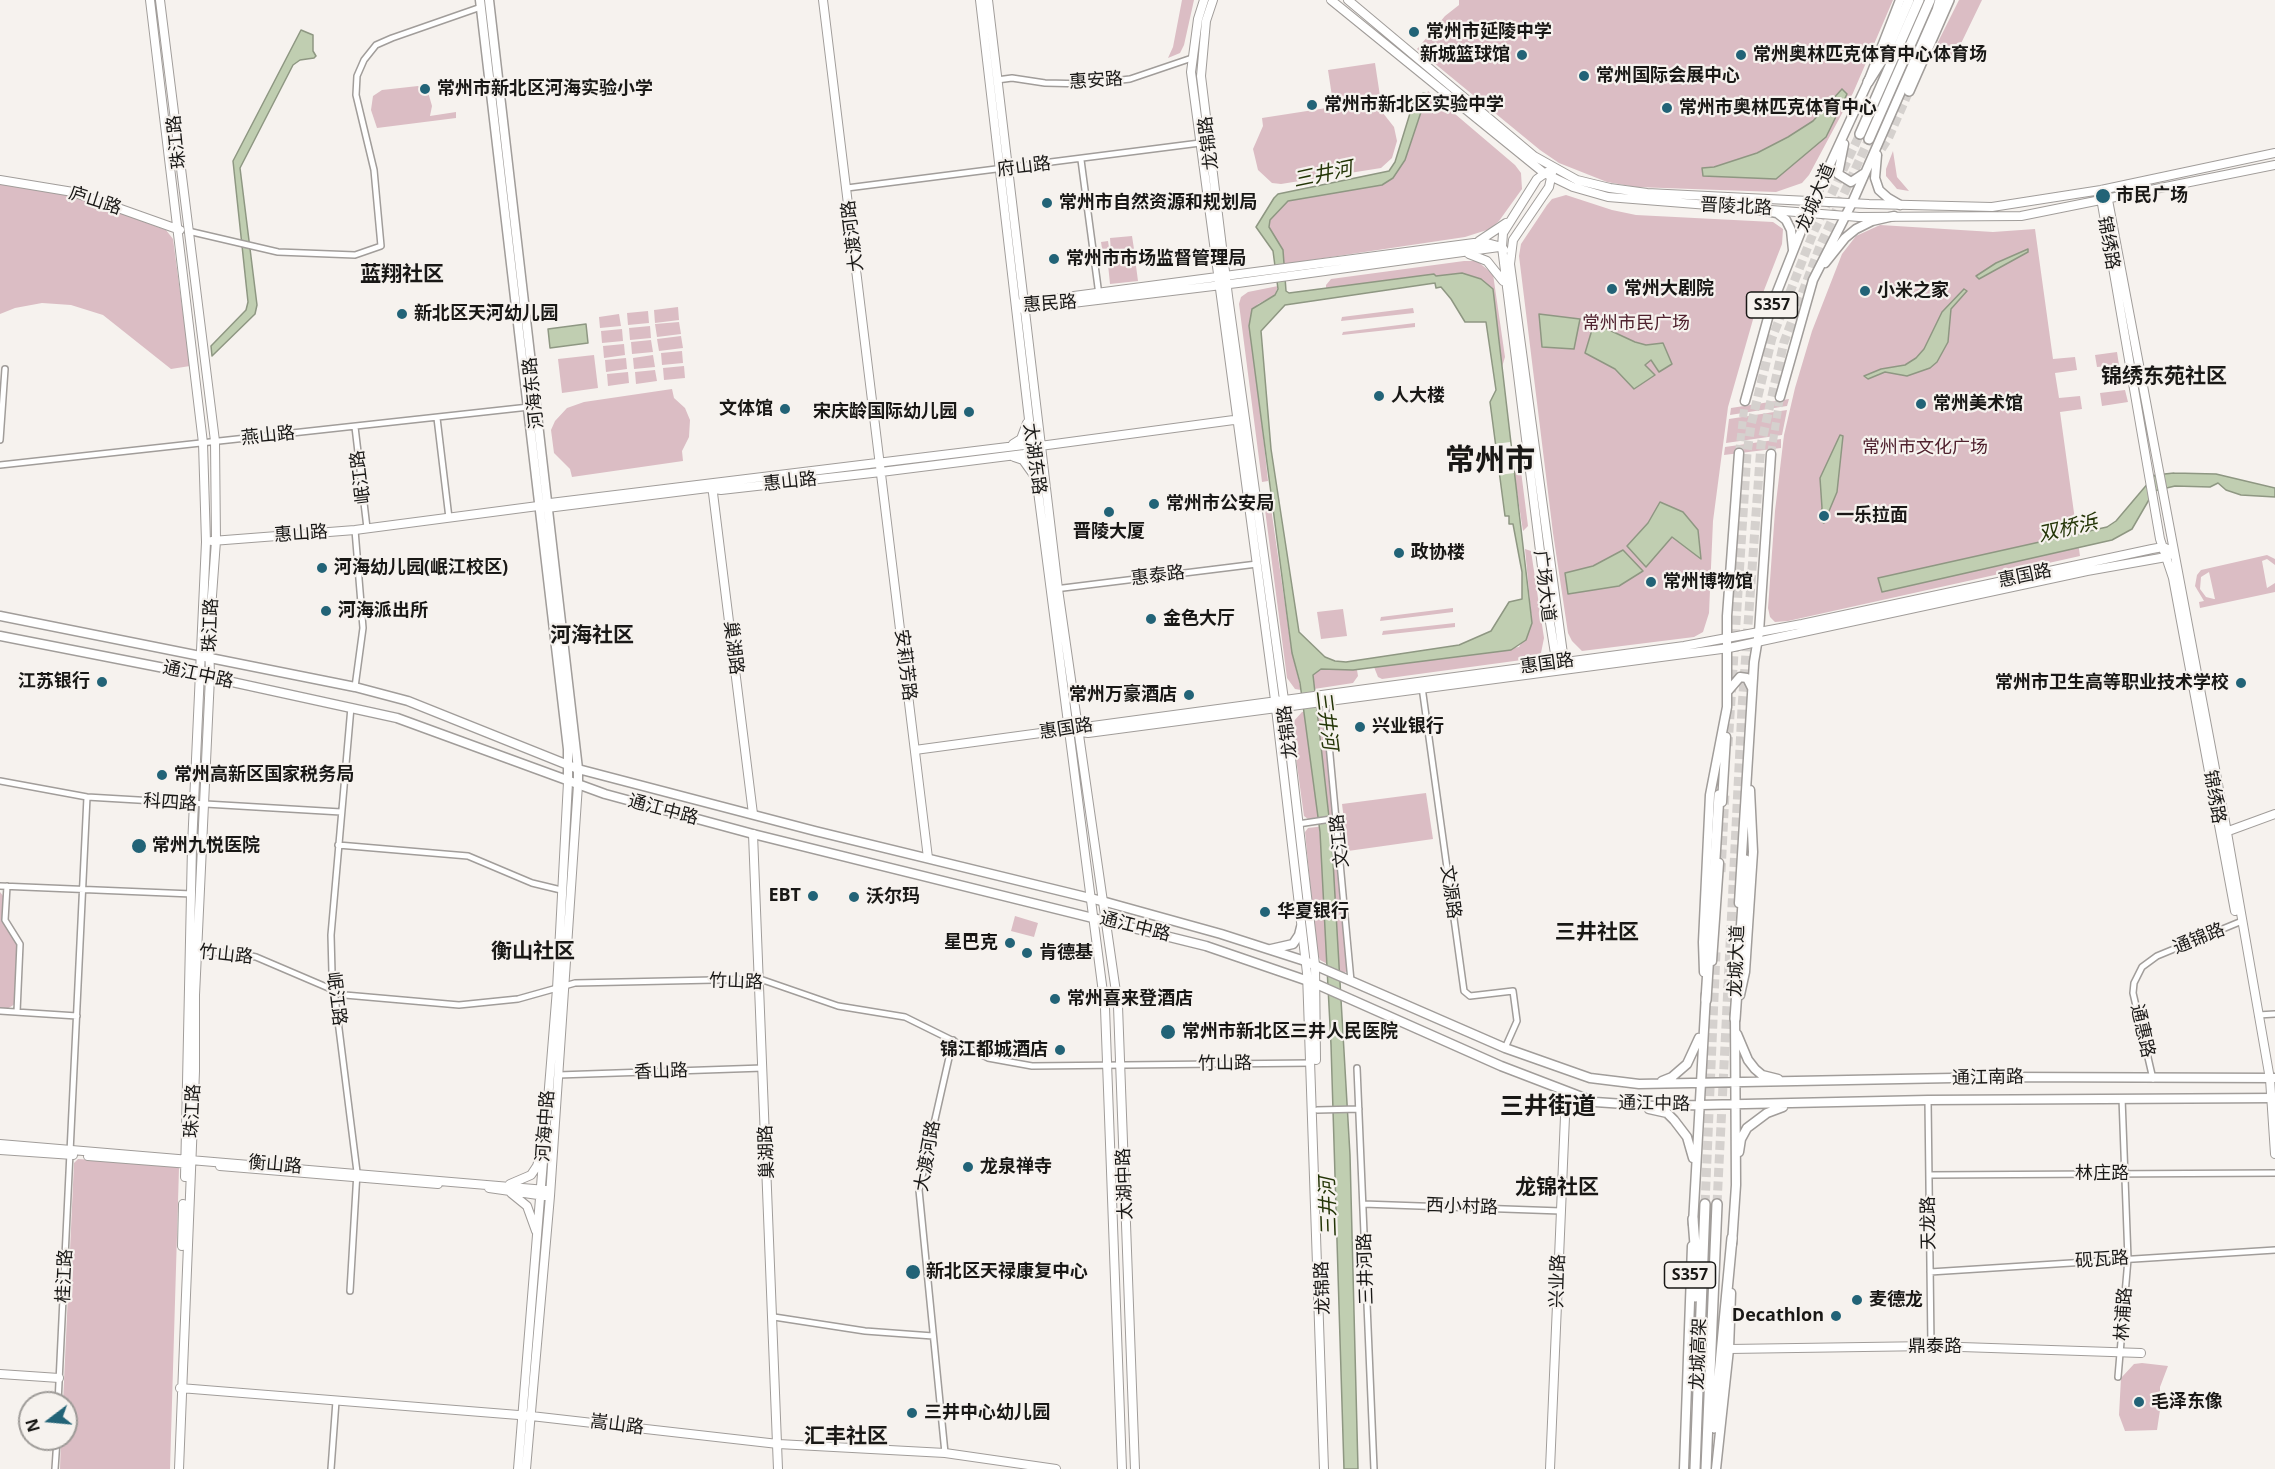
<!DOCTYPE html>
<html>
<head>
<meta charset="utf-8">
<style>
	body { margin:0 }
	#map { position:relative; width:2275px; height:1469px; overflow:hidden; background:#f6f2ee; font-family:"Open Sans",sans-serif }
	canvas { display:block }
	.north { position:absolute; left:18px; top:1391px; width:60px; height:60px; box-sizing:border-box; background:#f6f2ee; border:2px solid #9e9b98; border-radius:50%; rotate:254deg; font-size:16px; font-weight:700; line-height:24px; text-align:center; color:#191816 }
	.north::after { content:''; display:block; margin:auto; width:21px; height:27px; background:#226377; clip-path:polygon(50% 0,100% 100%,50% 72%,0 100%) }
</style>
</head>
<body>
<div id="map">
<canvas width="2275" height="1469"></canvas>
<div class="north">N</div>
</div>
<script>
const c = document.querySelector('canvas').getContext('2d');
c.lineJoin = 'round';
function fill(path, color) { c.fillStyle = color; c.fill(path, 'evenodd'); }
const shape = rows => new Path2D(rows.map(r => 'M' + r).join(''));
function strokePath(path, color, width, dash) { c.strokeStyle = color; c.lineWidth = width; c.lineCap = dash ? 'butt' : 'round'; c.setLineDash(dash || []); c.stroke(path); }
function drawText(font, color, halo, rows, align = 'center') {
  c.font = font + ' "Open Sans","Noto Sans SC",sans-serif'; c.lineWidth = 4.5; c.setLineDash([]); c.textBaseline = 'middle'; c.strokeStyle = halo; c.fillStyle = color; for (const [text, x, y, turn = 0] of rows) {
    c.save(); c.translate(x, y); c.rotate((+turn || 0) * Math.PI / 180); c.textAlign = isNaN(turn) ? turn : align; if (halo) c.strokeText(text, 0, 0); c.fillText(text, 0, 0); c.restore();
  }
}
const green = shape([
	[1182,0,1194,0,1184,45,1180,53,1168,58,1173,47],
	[1459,0,1893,0,1853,93,1809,175,1802,183,1776,192,1636,187,1607,182,1559,163,1540,150,1417,49,1445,16,1459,5],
	[1959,0,1982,0,1953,60,1934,50],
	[1375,63,1380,96,1333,103,1328,70],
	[418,86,428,92,432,106,430,116,456,112,456,118,377,128,371,110,373,96,382,90],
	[1428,91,1515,165,1521,173,1522,189,1499,221,1490,229,1465,237,1284,264,1283,250,1269,227,1270,220,1288,201,1381,185,1393,178,1405,160],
	[1378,100,1379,108,1394,127,1397,141,1392,158,1381,168,1281,184,1272,183,1258,170,1253,149,1263,126,1262,118],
	[1893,151,1897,177,1909,191,1897,189,1886,176,1886,169],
	[0,183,73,196,166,230,173,239,190,366,171,369,103,315,71,305,42,303,15,308,0,314],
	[1566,195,1612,210,1636,215,1773,222,1783,229,1782,244,1754,316,1728,407,1713,521,1709,613,1703,632,1694,637,1582,651,1572,641,1568,633,1553,533,1519,256,1521,244,1547,205,1552,199],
	[1880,225,1993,232,2035,229,2053,359,2075,357,2077,370,2055,373,2059,398,2080,396,2082,409,2060,412,2080,556,1788,621,1775,622,1770,617,1768,608,1775,511,1784,435,1795,388,1812,331,1842,254,1856,236],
	[1132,236,1134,249,1111,252,1110,238],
	[1108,241,1110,254,1134,251,1138,281,1110,284,1107,254,1103,255,1101,242],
	[1464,261,1477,261,1493,274,1505,357,1502,367,1493,289,1462,273,1436,276,1434,274,1326,289,1326,285,1331,279],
	[1278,286,1275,295,1258,304,1250,316,1268,481,1262,482,1239,304,1241,297,1248,292],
	[678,307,679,320,655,323,654,310],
	[1413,308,1414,313,1341,321,1342,317],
	[648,311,649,323,628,325,627,313],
	[619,314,621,326,600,328,599,317],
	[679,322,681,334,657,337,655,324],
	[1415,323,1415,327,1342,335,1343,332],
	[650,326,651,338,630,340,629,328],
	[622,329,623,341,602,343,601,331],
	[681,336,683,348,659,351,657,339],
	[651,340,653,352,632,354,631,342],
	[624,344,625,355,604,358,603,346],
	[682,351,683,363,662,365,661,353],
	[2117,352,2119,365,2097,367,2095,355],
	[594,355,598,388,562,393,558,359],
	[653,355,655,367,634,369,633,358],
	[626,358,627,369,606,372,605,360],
	[684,366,685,378,664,380,663,368],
	[655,370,657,381,636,384,635,372],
	[628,372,629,383,608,386,607,374],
	[672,389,674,398,685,408,690,420,689,437,682,451,683,461,572,477,570,469,554,453,551,430,555,421,567,408,584,402],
	[2125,390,2128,402,2102,406,2100,393],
	[1789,399,1787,406,1730,415,1731,408],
	[1787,410,1782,435,1726,443,1729,419],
	[1781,439,1781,448,1724,455,1725,447],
	[1521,471,1528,526,1523,531,1514,473],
	[1270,501,1292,653,1301,690,1295,689,1287,678,1264,502],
	[1525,549,1531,551,1544,638,1541,653,1529,659,1382,679,1378,677,1374,667,1519,647,1532,623],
	[2267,555,2275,559,2275,565,2267,559,2262,561,2267,588,2275,583,2275,592,2200,608,2199,602,2204,601,2195,586,2197,575,2201,570],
	[2209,572,2215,599,2214,599,2206,597,2200,589,2201,577],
	[1453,608,1453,612,1380,621,1381,617],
	[1343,609,1347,636,1321,639,1317,612],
	[1455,623,1455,627,1382,635,1383,631],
	[1321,669,1357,670,1358,676,1353,683,1314,689,1313,675],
	[1319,709,1322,711,1334,811,1331,815,1308,819,1304,816,1292,729,1293,722,1302,712],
	[1426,793,1433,839,1348,851,1342,804],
	[1333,825,1347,971,1344,973,1320,960,1317,953,1305,832,1308,828],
	[0,892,4,897,2,920,17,944,15,1004,7,1009,0,1008],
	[1015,916,1038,923,1034,937,1011,931],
	[78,1159,173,1165,179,1168,170,1469,60,1469,61,1439,66,1439,66,1403,63,1403,74,1163],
	[2142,1363,2168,1366,2160,1387,2160,1410,2157,1430,2125,1431,2119,1415,2121,1378,2134,1364]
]);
const water = shape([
	[301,30,313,35,313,51,316,56,314,58,300,60,293,65,240,168,257,305,255,314,212,356,211,346,246,310,248,302,233,161,301,30],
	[1842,89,1847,94,1826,137,1776,179,1703,176,1702,168,1714,167,1757,153,1788,137,1813,121,1842,89],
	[1423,93,1427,94,1405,160,1393,178,1382,185,1288,201,1270,220,1269,227,1283,250,1286,291,1289,293,1434,274,1436,276,1462,273,1481,279,1493,289,1532,623,1526,640,1511,650,1353,670,1321,669,1313,675,1332,844,1350,1155,1358,1469,1344,1469,1331,1045,1320,832,1300,683,1292,653,1249,326,1252,309,1275,295,1278,289,1273,251,1256,227,1274,198,1278,194,1389,171,1395,162,1415,97,1421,98,1423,93],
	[1435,283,1436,288,1441,287,1451,299,1465,322,1486,322,1496,390,1490,402,1505,516,1509,516,1509,524,1513,524,1522,572,1522,599,1509,602,1491,631,1459,645,1346,662,1335,661,1325,657,1299,632,1271,449,1261,331,1285,305,1435,283],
	[2028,249,2028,252,1979,279,1976,276,1996,263,2028,249],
	[1964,289,1967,291,1951,309,1948,342,1937,362,1930,368,1907,376,1885,372,1868,379,1864,376,1881,369,1905,365,1916,358,1924,349,1942,312,1964,289],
	[1539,314,1580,319,1574,349,1542,347,1539,314],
	[1594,323,1635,342,1646,345,1663,343,1672,364,1659,372,1651,360,1645,365,1655,375,1634,389,1615,369,1585,353,1594,323],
	[586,324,588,343,550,348,548,329,586,324],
	[1840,435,1843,436,1837,492,1824,523,1819,520,1822,508,1820,478,1840,435],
	[2174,473,2216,474,2275,488,2275,497,2241,495,2226,490,2218,483,2210,487,2175,486,2154,491,2132,529,2112,540,1882,592,1878,578,2107,527,2116,521,2155,475,2174,473],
	[1660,502,1683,512,1698,530,1701,559,1672,537,1646,567,1627,546,1648,523,1660,502],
	[1623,550,1643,571,1619,586,1568,594,1565,573,1593,566,1623,550]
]);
const pier = shape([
	[1510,442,1514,473,1499,475,1495,444]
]);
const primaryTunnel = shape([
	[1739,453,1745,401],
	[1771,454,1780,397]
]);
const highwayTunnel = shape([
	[1874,160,1888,139,1909,91],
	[1728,746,1747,453,1751,425,1772,338,1814,231,1860,134],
	[1721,872,1725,793],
	[1705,1204,1716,952],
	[1717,1204,1742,708,1761,445,1784,342,1820,246,1869,139]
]);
const street = shape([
	[997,80,1012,78,1045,83,1088,84,1130,79,1192,58],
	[1081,160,1099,295],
	[847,188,1200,143],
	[188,231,278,252,355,255,381,246,374,170,356,95,357,76,364,60,376,45,392,38,481,7],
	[437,418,449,518],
	[355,427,367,528],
	[0,440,5,369],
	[0,465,529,407],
	[1055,589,1257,564],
	[355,687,363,628,355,530],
	[1422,687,1464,991,1470,996,1513,991,1517,1021,1505,1048],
	[1325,701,1351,981],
	[0,781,87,797,341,812],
	[1298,824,1338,818],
	[338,845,468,856,532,883,561,890],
	[0,886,192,894],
	[7,886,5,920,20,944,17,1012],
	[196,952,237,953,256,957,345,995,459,1005,518,999,575,983,760,979,838,1006,905,1017,988,1058,1032,1066,1311,1063],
	[0,1011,77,1016],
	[2258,1015,2275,1014],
	[1357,1068,1374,1469],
	[558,1075,763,1068],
	[2153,1079,2133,993,2134,983,2142,967,2157,956,2242,921],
	[1928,1100,1931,1346],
	[1317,1110,1359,1109],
	[1929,1175,2275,1173],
	[1363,1204,1561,1211],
	[1930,1272,2275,1250],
	[350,1291,357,1172,332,973,331,935,351,707],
	[774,1317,865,1331,933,1336],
	[2118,1377,2128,1259,2122,1098],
	[58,1403,87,797],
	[945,1453,919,1190,953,1040],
	[55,1469,57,1439],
	[331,1469,336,1401]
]);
const secondary = shape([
	[150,0,203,443,206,542,192,846,185,1177],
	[160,0,215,441,216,541,209,637,210,677,195,995,195,1071,179,1469],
	[823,0,928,858],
	[980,0,1032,445,1105,1008,1122,1469],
	[988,0,1058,589,1118,1006,1135,1469],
	[1204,0,1198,19,1191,72,1275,700,1307,973,1324,1469],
	[1213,0,1206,21,1201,76,1228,296,1285,707,1315,965,1316,1060],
	[1331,0,1544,173,1573,187,1608,197,1859,217,2021,216,2275,165],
	[1348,0,1534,156,1577,180,1610,188,1647,193,1869,204,1992,207,2101,190,2275,153],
	[1547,172,1537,179,1503,233,1502,247,1545,591,1557,666],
	[1552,173,1549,187,1513,240,1510,264,1563,654,1560,667],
	[0,180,73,192,180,230],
	[2101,190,2108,200,2226,827,2270,1079,2275,1154],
	[2101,198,2160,539,2173,578,2235,911],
	[1479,241,1506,223],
	[1469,254,1487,261,1503,281],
	[1021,303,1474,243,1487,243,1502,247,1504,250],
	[1023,309,1238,283,1499,247],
	[1013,444,1021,439,1027,423],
	[1014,457,1023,460,1033,474],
	[712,485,753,814],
	[542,504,1024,445,1040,446,1241,419],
	[212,541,355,530,538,506,547,508,708,488,721,490,881,472,1024,454,1036,448],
	[1075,731,1088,733,1729,648,2087,571,2166,557,2174,552],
	[915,750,1684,646,1802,624,2152,549,2163,547,2174,552],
	[2223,833,2275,814],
	[753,834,778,1469],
	[0,1144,546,1190],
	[0,1150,73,1155],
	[88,1156,190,1164],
	[220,1166,438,1184],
	[510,1184,531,1175,537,1166,541,1152],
	[489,1188,545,1196],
	[511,1193,527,1206,536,1231],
	[182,1246,183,1204],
	[1729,1349,1931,1346,2141,1353],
	[0,1374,59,1378],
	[180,1388,531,1416,778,1444,945,1453,1056,1469],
	[518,1469,557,989,568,782],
	[526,1469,550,1196,578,785],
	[1550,1469,1566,1093]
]);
const primary = shape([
	[480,0,568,749,568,782],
	[489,0,578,769,578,785],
	[1844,144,1838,174,1851,182,1863,174],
	[1877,155,1875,178,1879,190,1888,198,1900,205],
	[1755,209,1777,213,1786,220,1791,230,1793,250],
	[1825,263,1845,238,1856,229,1872,221,1894,216],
	[1780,397,1813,280,1852,203,1941,0],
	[1745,401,1771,307,1813,201,1868,82,1900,0],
	[0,616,355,687,408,701,578,769,815,831,1102,901,1221,934,1305,961,1505,1048,1590,1078,1639,1084,2005,1077,2275,1078],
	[0,636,200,675,397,718,605,794,753,834,1206,946,1314,983,1501,1066,1595,1102,1654,1106,1928,1100,2275,1098],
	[1728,691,1740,677,1747,678,1752,688],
	[1722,802,1726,737],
	[1739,903,1754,662,1759,632,1771,454],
	[1271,949,1293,944,1299,935,1301,927],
	[1712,961,1719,863],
	[1704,972,1703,942,1710,795,1727,707,1727,616,1739,453],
	[1740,995,1745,972,1753,852,1750,790],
	[1737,1034,1748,1060,1755,1069,1762,1075,1778,1079],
	[1662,1081,1672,1077,1687,1064,1699,1038],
	[1649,1109,1667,1113,1674,1120,1687,1137,1693,1158],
	[1739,1152,1741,1139,1747,1128,1767,1113,1783,1107],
	[1693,1224,1706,994],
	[1732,1244,1736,1185,1735,1014],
	[1684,1469,1692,1246],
	[1716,1469,1729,1349,1731,1293]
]);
const highway = shape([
	[1938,7,1940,0],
	[1868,82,1885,55,1909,0],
	[1909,91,1949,0],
	[1860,134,1919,0],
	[1869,139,1930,0],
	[1706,1000,1719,795],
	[1735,1019,1746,860],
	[1693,1219,1696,1258,1695,1297],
	[1714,1428,1732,1238],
	[1695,1469,1705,1204],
	[1706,1469,1717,1204]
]);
const markers = [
	[1414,32,6,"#226377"],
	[1522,55,6,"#226377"],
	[1741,55,6,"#226377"],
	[1584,76,6,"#226377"],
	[425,89,6,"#226377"],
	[1312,105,6,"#226377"],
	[1667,108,6,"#226377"],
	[2103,196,8,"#226377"],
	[1047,203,6,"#226377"],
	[1054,259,6,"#226377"],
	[1612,289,6,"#226377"],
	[1865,291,6,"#226377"],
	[402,314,6,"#226377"],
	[1379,396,6,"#226377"],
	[1921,404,6,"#226377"],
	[785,409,6,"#226377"],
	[969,412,6,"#226377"],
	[1154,504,6,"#226377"],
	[1109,512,6,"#226377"],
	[1824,516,6,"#226377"],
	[1399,553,6,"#226377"],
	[322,568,6,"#226377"],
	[1651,582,6,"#226377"],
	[326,611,6,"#226377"],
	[1151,619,6,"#226377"],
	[102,682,6,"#226377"],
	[2241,683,6,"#226377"],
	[1189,695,6,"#226377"],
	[1360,727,6,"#226377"],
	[162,775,6,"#226377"],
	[139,846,8,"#226377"],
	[813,896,6,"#226377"],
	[854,897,6,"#226377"],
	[1265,912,6,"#226377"],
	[1010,943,6,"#226377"],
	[1027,953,6,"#226377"],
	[1055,999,6,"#226377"],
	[1168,1032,8,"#226377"],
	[1060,1050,6,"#226377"],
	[968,1167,6,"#226377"],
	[913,1272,8,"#226377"],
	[1857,1300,6,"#226377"],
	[1836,1316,6,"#226377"],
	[2139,1402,6,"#226377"],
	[912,1413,6,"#226377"]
];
const shields = [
	[1772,305,51],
	[1690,1275,51]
];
const shieldNames = [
	["S357",1772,305],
	["S357",1690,1275]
];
const poiNames = [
	["常州市延陵中学",1426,32],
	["新城篮球馆",1510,55,"right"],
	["常州奥林匹克体育中心体育场",1753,55],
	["常州国际会展中心",1596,76],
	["常州市新北区河海实验小学",437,89],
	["常州市新北区实验中学",1324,105],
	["常州市奥林匹克体育中心",1679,108],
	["市民广场",2116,196],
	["常州市自然资源和规划局",1059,203],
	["常州市市场监督管理局",1066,259],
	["常州大剧院",1624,289],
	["小米之家",1877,291],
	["新北区天河幼儿园",414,314],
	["人大楼",1391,396],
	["常州美术馆",1933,404],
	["文体馆",773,409,"right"],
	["宋庆龄国际幼儿园",957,412,"right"],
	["常州市公安局",1166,504],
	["一乐拉面",1836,516],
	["晋陵大厦",1109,532,"center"],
	["政协楼",1411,553],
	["河海幼儿园(岷江校区)",334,568],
	["常州博物馆",1663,582],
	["河海派出所",338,611],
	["金色大厅",1163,619],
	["江苏银行",90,682,"right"],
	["常州市卫生高等职业技术学校",2229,683,"right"],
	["常州万豪酒店",1177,695,"right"],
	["兴业银行",1372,727],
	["常州高新区国家税务局",174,775],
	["常州九悦医院",152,846],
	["EBT",801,896,"right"],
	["沃尔玛",866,897],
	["华夏银行",1277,912],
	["星巴克",998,943,"right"],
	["肯德基",1039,953],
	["常州喜来登酒店",1067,999],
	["常州市新北区三井人民医院",1182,1032],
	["锦江都城酒店",1048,1050,"right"],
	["龙泉禅寺",980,1167],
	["新北区天禄康复中心",926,1272],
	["麦德龙",1869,1300],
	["Decathlon",1824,1316,"right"],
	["毛泽东像",2151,1402],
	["三井中心幼儿园",924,1413]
];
const streetNames = [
	["惠安路",1096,81,-4],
	["珠江路",177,142,-96],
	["龙锦路",1209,143,-97],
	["府山路",1024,167,-7],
	["龙城大道",1816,198,-67],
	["庐山路",95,201,18],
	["晋陵北路",1736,207,3],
	["大渡河路",853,236,-97],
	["锦绣路",2108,243,80],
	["惠民路",1050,304,-4],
	["河海东路",534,393,-96],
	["燕山路",268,436,-6],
	["太湖东路",1034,459,82],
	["岷江路",361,477,-97],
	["惠山路",790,482,-6],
	["惠山路",301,534,-4],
	["惠泰路",1158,576,-7],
	["惠国路",2025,576,-12],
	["广场大道",1544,586,83],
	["珠江路",211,625,-88],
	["巢湖路",733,648,83],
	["惠国路",1547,664,-8],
	["安莉芳路",905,665,83],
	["通江中路",198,675,12],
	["惠国路",1066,729,-9],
	["龙锦路",1288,732,-97],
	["锦绣路",2214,797,80],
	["科四路",170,803,4],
	["通江中路",663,810,15],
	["文江路",1340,841,-96],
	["文源路",1450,892,82],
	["通江中路",1135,927,14],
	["通锦路",2199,939,-22],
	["竹山路",226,955,6],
	["龙城大道",1737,961,-88],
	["竹山路",736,982,2],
	["岷江路",336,999,83],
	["通惠路",2142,1031,77],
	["竹山路",1225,1064,-1],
	["香山路",661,1072,-2],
	["通江南路",1988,1078,-1],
	["通江中路",1654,1104,1],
	["珠江路",193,1111,-87],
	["河海中路",546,1126,-86],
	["巢湖路",767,1152,-92],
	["大渡河路",928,1156,-80],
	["衡山路",275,1165,5],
	["林庄路",2102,1174],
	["太湖中路",1125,1184,-92],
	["西小村路",1462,1207,2],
	["天龙路",1929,1223,-91],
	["砚瓦路",2102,1260,-4],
	["三井河路",1366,1269,-92],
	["桂江路",65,1276,-87],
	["兴业路",1558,1281,-88],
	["龙锦路",1323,1288,-92],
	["林浦路",2124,1314,-86],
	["鼎泰路",1935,1347],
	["龙城高架",1699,1354,-88],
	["嵩山路",617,1425,7]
];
const parkNames = [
	["常州市民广场",1636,324],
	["常州市文化广场",1925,448]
];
const waterNames = [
	["三井河",1323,175,-12],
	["双桥浜",2068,529,-13],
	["三井河",1326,720,83],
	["三井河",1329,1207,-92]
];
const quarterNames = [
	["蓝翔社区",402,275],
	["锦绣东苑社区",2164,377],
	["河海社区",592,636],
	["三井社区",1597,933],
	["衡山社区",533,952],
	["龙锦社区",1557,1188],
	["汇丰社区",846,1437]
];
const districtNames = [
	["三井街道",1548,1107]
];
const townNames = [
	["常州市",1490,461]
];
fill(green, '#dbbdc4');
fill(water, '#c0ceb1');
strokePath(water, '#8e9782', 1.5);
fill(pier, '#f6f2ee');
strokePath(primaryTunnel, '#d5d1ce', 8, [8, 4]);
strokePath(highwayTunnel, '#d5d1ce', 9, [9, 4.5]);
strokePath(street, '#a19d9a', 8);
strokePath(secondary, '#a19d9a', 10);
strokePath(primary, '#a19d9a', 11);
strokePath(highway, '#a19d9a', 12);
strokePath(street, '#fff', 5);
strokePath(secondary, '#fff', 8);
strokePath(primary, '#fff', 8);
strokePath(highway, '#fff', 9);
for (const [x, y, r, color] of markers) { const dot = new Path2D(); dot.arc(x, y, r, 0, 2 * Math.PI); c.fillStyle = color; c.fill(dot); strokePath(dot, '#f6f2ee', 2); }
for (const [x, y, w] of shields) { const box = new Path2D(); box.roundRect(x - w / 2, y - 13, w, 26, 4.5); c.fillStyle = '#f6f2ee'; c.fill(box); strokePath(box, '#191816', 1.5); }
drawText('bold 16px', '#191816', null, shieldNames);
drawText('bold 18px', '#191816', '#f6f2ee', poiNames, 'left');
drawText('18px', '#191816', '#f6f2ee', streetNames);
drawText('18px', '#4f212e', '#f6f2ee', parkNames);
drawText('italic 20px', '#243507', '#f6f2ee', waterNames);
drawText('bold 21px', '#191816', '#f6f2ee', quarterNames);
drawText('bold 24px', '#191816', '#f6f2ee', districtNames);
drawText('bold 30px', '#191816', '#f6f2ee', townNames);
</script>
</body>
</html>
